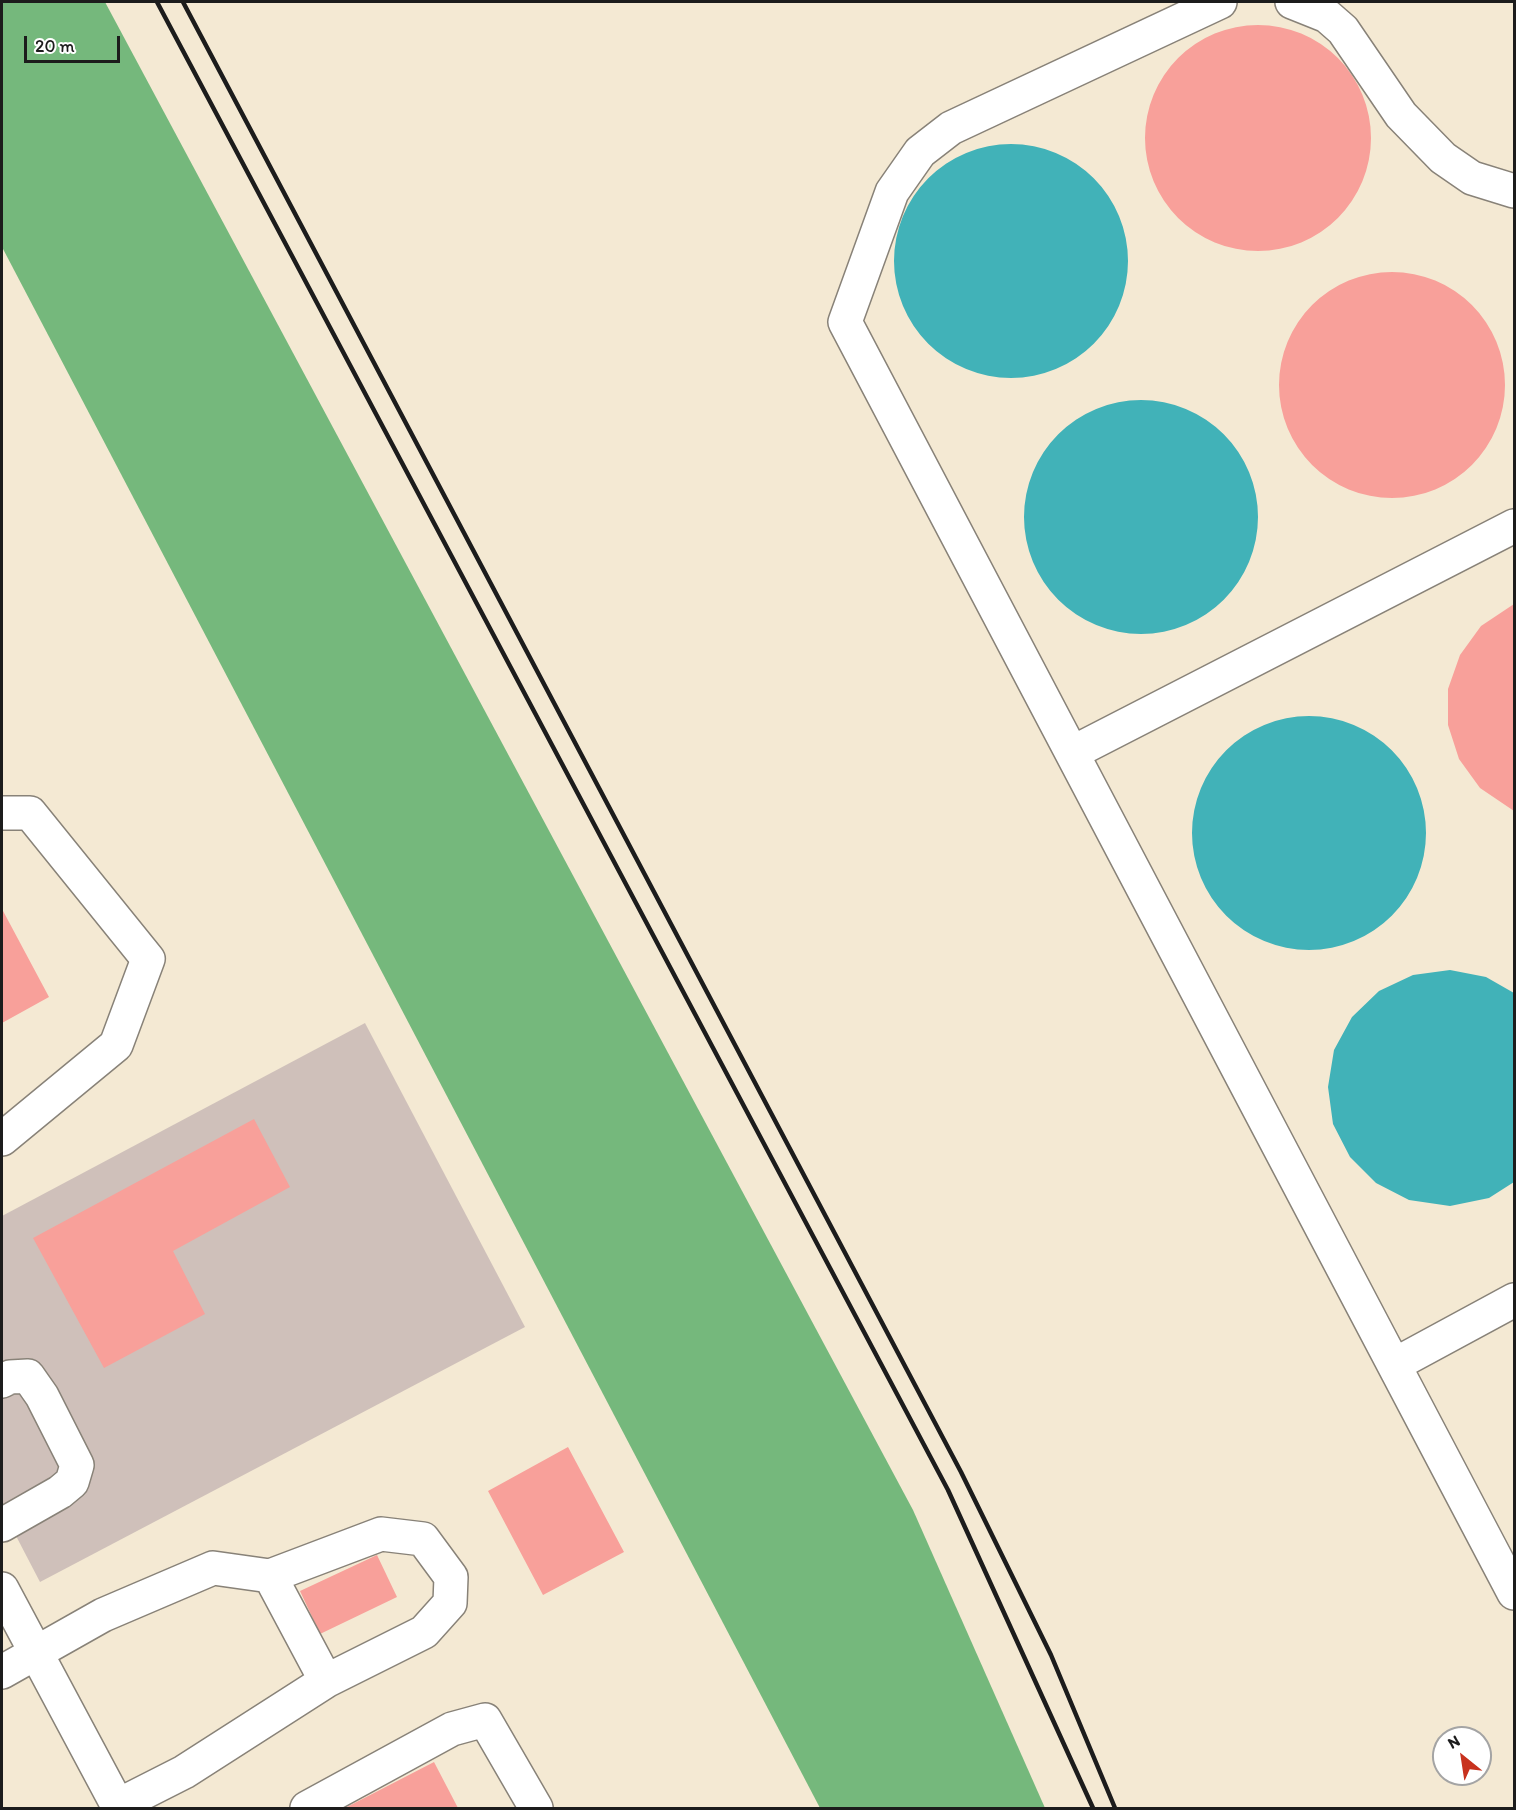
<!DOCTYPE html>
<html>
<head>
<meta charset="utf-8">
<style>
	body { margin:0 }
	#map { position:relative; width:1516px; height:1810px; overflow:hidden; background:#f4e9d3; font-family:Itim,sans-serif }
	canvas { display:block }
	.frame { position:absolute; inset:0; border:3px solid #1c1c1c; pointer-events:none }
	.north { position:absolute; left:1432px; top:1726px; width:60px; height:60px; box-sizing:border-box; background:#fff; border:2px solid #a4a4a4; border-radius:50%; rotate:330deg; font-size:16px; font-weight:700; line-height:24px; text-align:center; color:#1c1c1c }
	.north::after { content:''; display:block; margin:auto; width:21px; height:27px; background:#c8321e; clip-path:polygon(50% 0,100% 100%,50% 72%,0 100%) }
	.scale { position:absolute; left:24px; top:36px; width:96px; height:27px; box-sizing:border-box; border:3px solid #1c1c1c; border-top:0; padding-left:8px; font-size:18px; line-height:21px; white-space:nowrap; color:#1c1c1c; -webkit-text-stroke:4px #fff; paint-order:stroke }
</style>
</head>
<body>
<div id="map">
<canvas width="1516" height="1810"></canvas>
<div class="frame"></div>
<div class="north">N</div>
<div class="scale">20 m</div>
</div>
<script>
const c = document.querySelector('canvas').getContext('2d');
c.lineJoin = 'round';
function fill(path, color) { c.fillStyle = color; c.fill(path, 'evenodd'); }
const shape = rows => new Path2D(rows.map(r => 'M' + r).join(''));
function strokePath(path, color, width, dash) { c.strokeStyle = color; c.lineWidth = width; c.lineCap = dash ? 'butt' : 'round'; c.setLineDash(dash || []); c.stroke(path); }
const industrial = shape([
	[365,1023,525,1327,40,1582,2,1509,2,1216]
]);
const forest = shape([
	[2,2,105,2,913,1510,1045,1808,820,1808,2,247]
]);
const water = shape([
	'894 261a117 117 0 1 1 234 0a117 117 0 1 1-234 0Z',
	'1024 517a117 117 0 1 1 234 0a117 117 0 1 1-234 0Z',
	'1192 833a117 117 0 1 1 234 0a117 117 0 1 1-234 0Z',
	[1450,970,1486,977,1514,993,1514,1182,1489,1198,1450,1206,1409,1200,1376,1183,1350,1157,1333,1124,1328,1087,1334,1050,1352,1017,1379,991,1413,975]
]);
const building = shape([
	'1145 138a113 113 0 1 1 226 0a113 113 0 1 1-226 0Z',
	'1279 385a113 113 0 1 1 226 0a113 113 0 1 1-226 0Z',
	[1514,604,1514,811,1480,788,1459,759,1448,725,1448,689,1460,655,1481,626],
	[2,909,49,997,2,1023],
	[254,1119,290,1187,173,1251,205,1314,104,1368,33,1238],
	[568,1447,624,1552,543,1595,488,1491],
	[377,1555,397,1597,320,1634,300,1591],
	[434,1762,458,1808,345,1808]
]);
const minor = shape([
	[1220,2,951,128,920,152,892,192,845,322,1514,1593],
	[1292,2,1327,16,1343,30,1401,115,1443,158,1472,178,1514,191],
	[1072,753,1514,526],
	[2,813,30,813,148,959,116,1045,2,1139],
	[1394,1365,1514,1300],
	[2,1381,10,1377,28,1376,42,1396,77,1465,72,1482,60,1492,2,1525],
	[270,1576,326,1681],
	[2,1589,119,1808],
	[2,1672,103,1615,213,1568,270,1576,381,1534,423,1539,451,1577,450,1603,424,1632,326,1681,184,1772,117,1806],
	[307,1808,452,1729,485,1720,536,1808]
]);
const rail = shape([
	[157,2,948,1490,1093,1808],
	[183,2,961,1472,1051,1655,1115,1808]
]);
fill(industrial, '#cfc0ba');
fill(forest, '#75b87c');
fill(water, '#41b2b8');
fill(building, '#f8a09a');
strokePath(minor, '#888278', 36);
strokePath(minor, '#fff', 33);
strokePath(rail, '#1c1c1c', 4.5);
</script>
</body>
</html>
